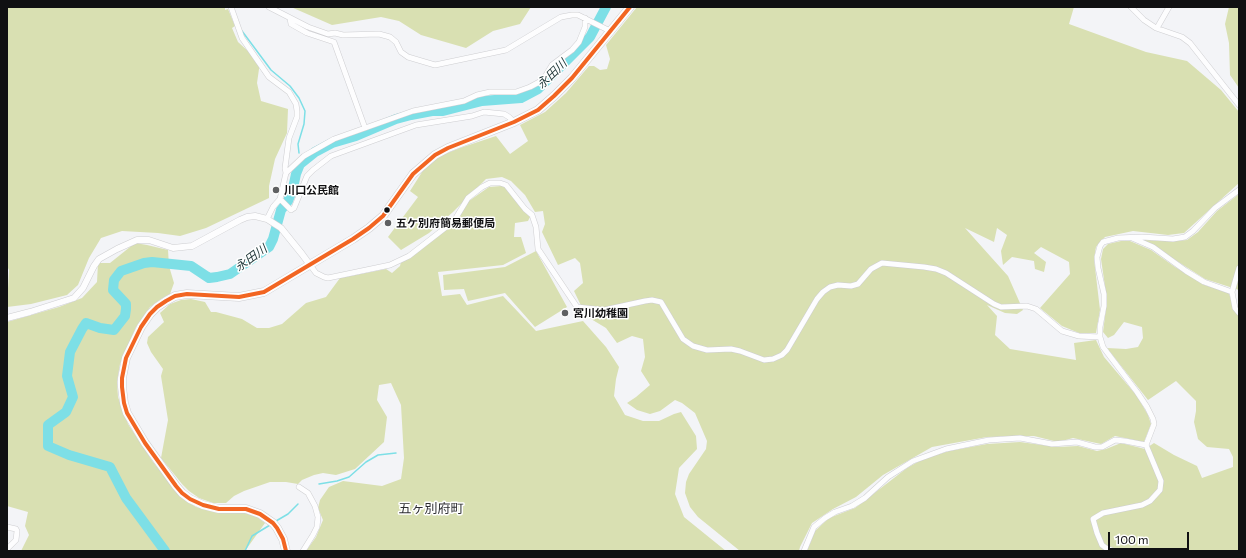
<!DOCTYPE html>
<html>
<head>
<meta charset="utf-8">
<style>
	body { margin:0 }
	#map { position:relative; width:1246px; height:558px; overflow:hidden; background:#f3f4f7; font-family:Commissioner,sans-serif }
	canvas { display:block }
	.frame { position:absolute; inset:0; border:8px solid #101012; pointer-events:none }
	.scale { position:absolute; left:1108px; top:532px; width:81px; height:18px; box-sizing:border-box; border:2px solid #101012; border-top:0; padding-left:5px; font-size:12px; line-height:14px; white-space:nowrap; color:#101012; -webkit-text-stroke:3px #fff; paint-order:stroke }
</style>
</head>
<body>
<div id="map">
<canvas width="1246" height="558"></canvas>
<div class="frame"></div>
<div class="scale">100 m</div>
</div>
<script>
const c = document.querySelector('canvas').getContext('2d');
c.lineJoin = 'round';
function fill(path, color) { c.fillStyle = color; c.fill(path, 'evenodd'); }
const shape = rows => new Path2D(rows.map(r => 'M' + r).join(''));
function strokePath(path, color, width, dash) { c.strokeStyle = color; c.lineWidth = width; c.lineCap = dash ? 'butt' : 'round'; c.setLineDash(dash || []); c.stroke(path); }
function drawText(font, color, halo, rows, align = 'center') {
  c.font = font + ' Commissioner,"Noto Sans JP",sans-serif'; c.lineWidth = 3; c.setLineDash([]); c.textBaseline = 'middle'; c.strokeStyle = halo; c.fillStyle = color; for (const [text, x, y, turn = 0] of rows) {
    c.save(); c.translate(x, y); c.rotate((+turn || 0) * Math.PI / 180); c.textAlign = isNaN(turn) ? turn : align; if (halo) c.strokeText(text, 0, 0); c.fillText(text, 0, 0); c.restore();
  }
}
const green = shape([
	[7,7,225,7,225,10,228,9,235,26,232,28,238,42,260,62,257,83,261,101,288,109,287,133,275,159,269,186,269,198,206,228,180,236,158,233,122,231,101,238,89,258,78,285,67,295,31,304,7,307,9,270,7,266],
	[291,7,531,7,520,24,493,31,466,48,421,35,399,21,381,17,332,25],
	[637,7,1074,7,1069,24,1146,52,1187,61,1221,90,1239,112,1239,183,1184,233,1168,235,1133,231,1105,237,1096,247,1094,259,1100,310,1096,333,1079,333,1062,326,1040,308,1070,274,1069,262,1041,247,1034,253,1046,262,1044,272,1035,269,1034,261,1012,257,1003,265,1001,251,1007,235,997,228,994,242,965,228,1008,276,1023,310,1017,314,1005,313,987,305,997,316,995,335,1010,349,1076,360,1074,343,1096,340,1104,357,1137,396,1148,415,1151,424,1144,442,1115,436,1101,444,1073,438,1062,441,1054,441,1034,436,987,437,932,447,883,475,856,497,833,509,812,523,800,547,799,551,740,551,698,517,690,507,685,493,686,482,689,474,706,449,707,441,695,413,682,403,675,400,660,411,650,414,637,410,627,403,636,397,650,385,641,371,645,357,643,339,632,336,617,343,606,328,586,316,574,291,583,283,580,263,575,258,558,265,542,232,545,224,543,211,535,212,525,195,511,181,502,177,486,179,453,212,429,233,401,250,388,237,418,197,410,191,424,169,440,156,460,148,496,136,510,154,528,141,520,125,545,112,566,93,589,66,594,66,600,70,607,69,610,59,606,45],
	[1229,7,1239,7,1239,88,1230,75,1229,43,1225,24],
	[501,186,505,186,530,217,528,221,515,223,514,237,521,237,526,253,503,265,438,272,442,296,460,294,467,305,503,296,536,331,583,321,606,347,619,367,616,379,614,396,625,415,643,421,659,421,674,414,681,412,696,436,697,449,679,468,675,494,684,517,726,551,306,551,316,537,323,520,318,508,320,500,329,487,343,481,382,486,401,479,404,458,401,405,391,383,379,385,377,400,387,417,384,442,355,469,336,475,323,473,314,475,302,480,298,484,286,482,270,482,244,491,234,496,226,503,213,503,199,498,189,491,182,484,161,458,168,420,161,376,163,369,151,352,147,343,148,337,164,322,160,313,170,304,181,300,191,299,205,302,211,312,216,312,242,319,257,328,269,328,282,324,306,303,326,297,340,278,386,269,392,273,400,266,401,262,455,222,466,203,489,187],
	[1239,194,1239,301,1239,290,1205,279,1144,240,1175,241,1187,240,1198,232,1217,211],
	[1121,241,1130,241,1151,250,1175,267,1205,285,1229,293,1233,307,1239,312,1239,551,807,551,815,531,829,518,855,508,907,468,923,459,949,451,987,444,1020,442,1057,447,1078,446,1097,451,1106,449,1121,443,1145,449,1154,443,1174,455,1197,466,1202,478,1233,467,1233,457,1229,449,1207,447,1198,439,1194,422,1196,411,1196,401,1176,381,1148,400,1107,348,1126,349,1138,347,1143,338,1142,327,1124,322,1114,335,1108,338,1103,332,1107,300,1101,259,1103,249,1108,244],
	[135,243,147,245,168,250,169,266,174,283,170,294,161,299,150,307,136,327,120,364,117,382,118,397,128,424,153,462,181,497,196,507,216,512,241,512,248,514,257,517,265,523,245,551,21,551,29,535,25,526,28,512,7,506,7,322,59,307,82,298,97,282,98,263,110,263],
	[536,251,567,307,535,327,505,293,468,301,464,289,444,290,443,275,505,267]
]);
const stream = shape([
	[242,31,271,70,290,86,299,98,305,111,304,124,298,144,299,153],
	[319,484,337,481,349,477,366,462,378,455,396,453],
	[276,521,288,514,298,504],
	[245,551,252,536,270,525]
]);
const river = shape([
	[165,551,126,498,110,467,69,455,48,446,48,425,66,412,73,397,67,376,70,352,82,329,86,323,100,328,114,330,125,316,126,309,126,304,113,290,114,280,121,271,144,263,152,262,191,266,209,278,217,277,230,274,269,247,273,239,281,210,288,201,293,188,296,174,300,164,315,152,332,143,356,136,396,119,411,115,432,111,443,111,482,101,521,98,538,89,590,37,606,7]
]);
const minor = shape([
	[231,7,242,38,269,77,289,92,296,104,297,111,297,117,289,138,285,168,286,173,280,199,273,207,267,219],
	[269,7,308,27,328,34,335,33,343,35,379,34,390,37,396,42,401,52,408,57,435,65,506,50,561,17,572,15,578,15,610,31],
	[1131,7,1144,20,1156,28,1182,37,1190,43,1239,105],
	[290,18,291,24,307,33,334,42,365,128],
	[1157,28,1169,7],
	[286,173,304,156,334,139,413,111,464,101,477,95,490,92,516,92,530,87,543,80,552,65,572,50,579,42,585,27,585,18],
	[280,199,291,210,294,208,307,176,313,170,331,156,416,125,472,116,484,112,504,114,509,117,514,122],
	[1132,238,1153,247,1186,271,1204,282,1232,292],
	[310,265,316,273,324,277,328,278,390,265,409,256,454,221,468,198,482,187,490,183,500,183,506,185,525,209,532,215,536,227,538,249,577,307,604,310,645,301,652,300,661,302,683,339,693,346,707,350,731,349,740,351,764,360,773,359,782,355,787,350,817,299,823,292,830,287,838,285,851,286,858,284,871,269,882,263,924,267,936,269,946,273,994,304,1001,307,1027,306,1036,309,1062,331,1079,336,1100,337],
	[1239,268,1232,292,1235,308,1239,313],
	[299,487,308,493,315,506,318,517,317,527,313,535,303,551],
	[7,527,16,529,17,531,16,540,7,549],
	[804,551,814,527,825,518,835,512,852,506,865,498,888,477,913,461,946,449,989,440,1020,438,1052,444,1077,442,1095,447,1102,447,1115,440,1125,441,1146,445],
	[1114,551,1106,548,1102,545,1097,533,1093,519,1103,513,1142,505,1150,501,1160,490,1161,481,1146,445,1154,424,1153,419,1147,407,1137,392,1103,347,1100,337,1100,327,1104,306,1104,294,1098,268,1097,257,1100,246,1103,242,1118,238,1142,237,1173,239,1185,237,1193,231,1215,208,1239,190]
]);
const tertiary = shape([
	[7,318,30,312,74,298,83,288,94,266,99,259,117,249,137,240,149,240,173,248,192,246,240,220,247,217,255,216,267,219,281,228,302,254,310,265]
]);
const primary = shape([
	[286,551,283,539,277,528,273,523,260,514,246,509,219,509,203,505,190,499,182,493,176,486,145,443,127,413,124,403,122,387,122,378,126,358,141,327,150,314,157,307,166,301,175,296,187,294,239,297,264,292,353,239,369,228,383,216,413,174,435,155,448,148,514,122,538,110,554,96,572,78,630,7]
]);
const bus1 = shape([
	[286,551,283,539,277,528,273,523,260,514,246,509,219,509,203,505,190,499,182,493,176,486,145,443,127,413,124,403,122,387,122,378,126,358,141,327,150,314,157,307,166,301,175,296,187,294,239,297,264,292,353,239,369,228,383,216,413,174,435,155,448,148,514,122,538,110,554,96,572,78,630,7]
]);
const markers = [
	[276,190,4,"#5f6062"],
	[387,210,3.5,"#101012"],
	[388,223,4,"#5f6062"],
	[565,313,4,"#5f6062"]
];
const poiNames = [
	["川口公民館",284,190],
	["五ケ別府簡易郵便局",396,223],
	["宮川幼稚園",573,313]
];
const waterNames = [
	["永田川",552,74,-44],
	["永田川",251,258,-36]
];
const quarterNames = [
	["五ヶ別府町",431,509]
];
fill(green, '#d9e0b2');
strokePath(stream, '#7ddfe6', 1.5);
strokePath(river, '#7ddfe6', 10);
strokePath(minor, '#ceced1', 6);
strokePath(tertiary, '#ceced1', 7);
strokePath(primary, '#ceced1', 9);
strokePath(minor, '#fdfdfe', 5);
strokePath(tertiary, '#fdfdfe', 6);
strokePath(primary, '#fdfdfe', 8);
strokePath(bus1, '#f26522', 4);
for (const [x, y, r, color] of markers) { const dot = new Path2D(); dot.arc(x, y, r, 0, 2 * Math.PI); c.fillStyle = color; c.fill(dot); strokePath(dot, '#fff', 1.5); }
drawText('bold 11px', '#101012', '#fff', poiNames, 'left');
drawText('italic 12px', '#243c3d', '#fff', waterNames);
drawText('13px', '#2c2d30', '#fff', quarterNames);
</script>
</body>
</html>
